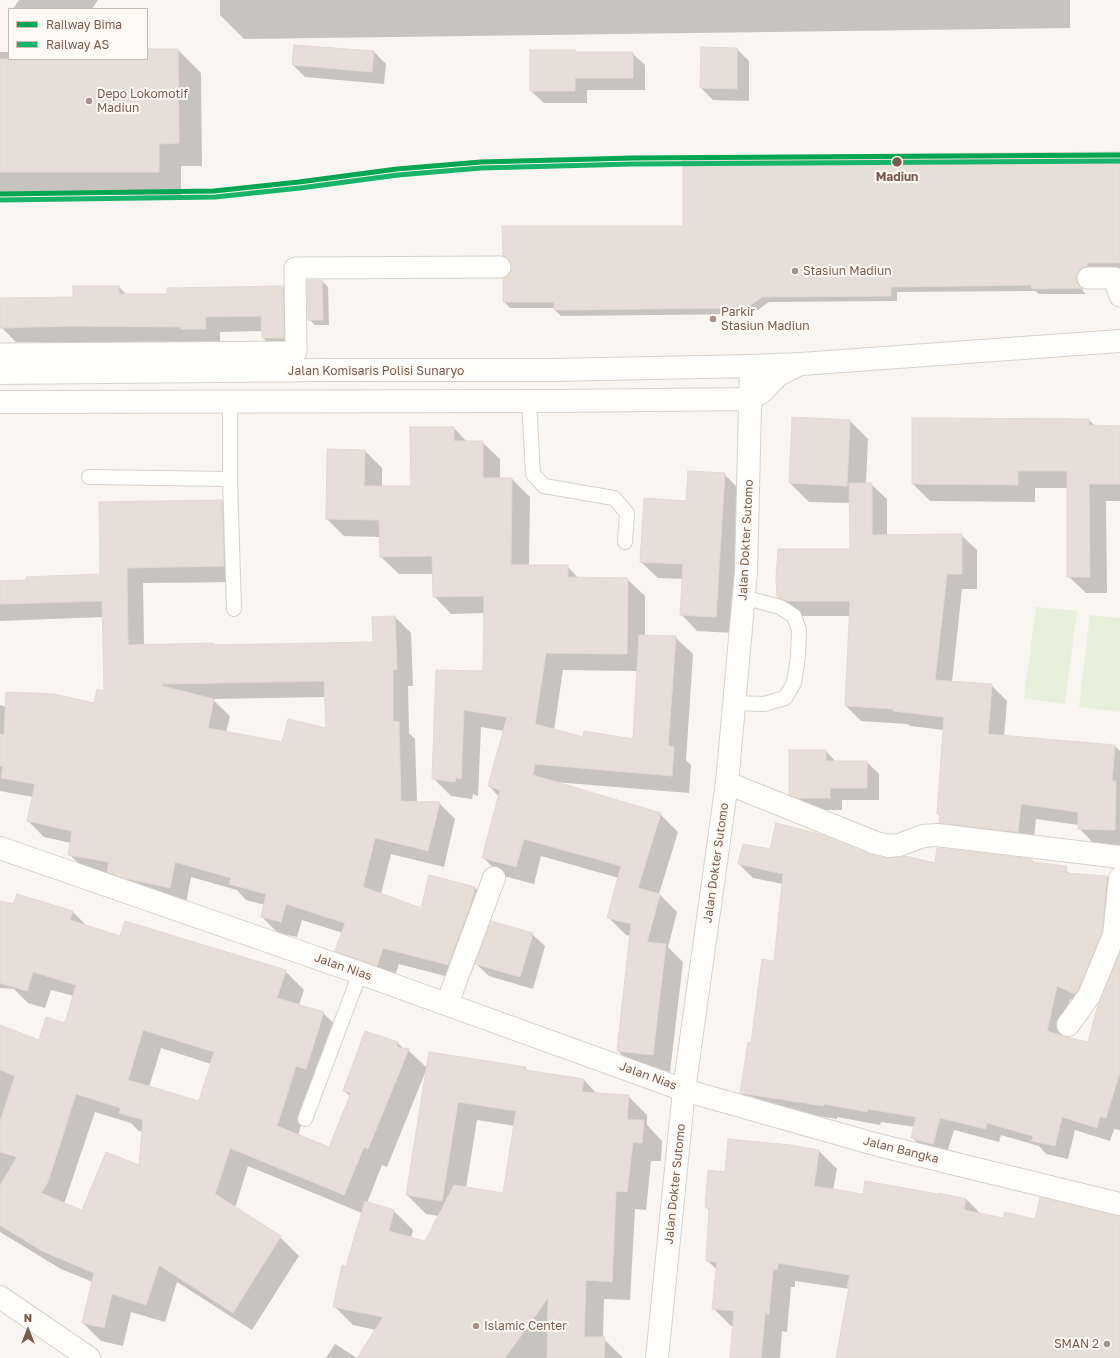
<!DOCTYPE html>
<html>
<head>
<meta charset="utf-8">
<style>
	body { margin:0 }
	#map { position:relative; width:1120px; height:1358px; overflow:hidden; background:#f9f5f0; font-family:"Golos Text",sans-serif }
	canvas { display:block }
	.legend { position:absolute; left:8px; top:8px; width:140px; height:52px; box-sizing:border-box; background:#fffaf3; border:1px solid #cabbb1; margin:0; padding:5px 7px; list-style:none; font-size:12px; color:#7a5c4d }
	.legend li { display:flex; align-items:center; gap:8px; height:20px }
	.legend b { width:20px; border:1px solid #cabbb1 }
	.north { position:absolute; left:8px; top:1310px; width:40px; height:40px; -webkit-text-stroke:3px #fffaf3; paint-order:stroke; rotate:0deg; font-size:11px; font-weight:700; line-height:16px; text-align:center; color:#7a5c4d }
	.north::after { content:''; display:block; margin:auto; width:14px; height:18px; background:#7a5c4d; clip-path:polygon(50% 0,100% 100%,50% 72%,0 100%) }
</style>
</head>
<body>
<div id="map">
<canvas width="1120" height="1358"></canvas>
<ul class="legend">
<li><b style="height:5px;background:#00a651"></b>Railway Bima</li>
<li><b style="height:5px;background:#17b46a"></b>Railway AS</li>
</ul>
<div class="north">N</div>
</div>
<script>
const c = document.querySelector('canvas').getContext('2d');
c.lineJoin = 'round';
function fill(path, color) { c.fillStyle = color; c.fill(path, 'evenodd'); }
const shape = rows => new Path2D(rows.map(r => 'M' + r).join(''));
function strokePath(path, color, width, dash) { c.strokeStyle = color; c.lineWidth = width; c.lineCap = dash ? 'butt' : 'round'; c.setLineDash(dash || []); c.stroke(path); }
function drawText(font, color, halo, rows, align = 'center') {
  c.font = font + ' "Golos Text",sans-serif'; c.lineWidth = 4; c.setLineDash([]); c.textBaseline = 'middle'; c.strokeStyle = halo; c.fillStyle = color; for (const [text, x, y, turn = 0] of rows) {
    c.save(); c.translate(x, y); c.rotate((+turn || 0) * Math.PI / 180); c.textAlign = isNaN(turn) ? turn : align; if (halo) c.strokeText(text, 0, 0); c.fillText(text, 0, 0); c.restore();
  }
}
const green = shape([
	[1036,607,1077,611,1065,704,1024,698],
	[1090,615,1120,618,1120,712,1079,707]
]);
const shadow = shape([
	[19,0,98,0,92,9,13,9],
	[220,0,1120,0,1070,0,1070,28,244,39,220,15],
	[702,48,737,49,749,61,749,101,713,100,701,88],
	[147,50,178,50,201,73,202,166,181,166,181,195,3,195,0,192,0,52,9,52,9,59,147,59],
	[575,51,577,53,632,53,645,65,645,90,587,90,587,103,544,103,531,91],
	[374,52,386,64,384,84,305,77,293,65],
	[1120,153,1120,269,1093,269,1082,284,1083,291,1086,294,1039,294,1035,291,897,292,897,301,769,302,752,314,561,316,555,310,555,308,510,308,504,302,504,279,511,274,513,267,512,262,504,255,684,227],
	[322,281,328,287,329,325,315,325,309,319],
	[119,287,127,295,168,295,283,287,298,302,298,352,278,353,263,338,262,331,220,332,220,343,198,344,195,342,16,342,1,327,74,298],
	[793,418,850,421,868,439,866,484,871,484,887,499,887,536,961,535,977,550,977,589,962,589,952,682,991,685,1007,701,1004,737,1115,746,1120,751,1120,845,1094,844,1079,828,1079,825,1036,819,1033,847,956,838,940,822,941,817,938,814,944,730,910,726,907,724,861,721,846,706,850,616,803,616,793,612,778,597,851,550,850,503,809,502,790,483],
	[1089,420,1096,427,1120,427,1120,501,1106,501,1107,593,1086,593,1068,576,1068,488,1035,488,1035,502,930,501,913,484],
	[454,428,467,442,482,442,500,459,500,479,512,479,530,497,529,566,567,566,579,579,627,579,645,596,645,636,675,637,693,654,686,760,691,765,689,793,555,782,660,814,678,832,659,894,677,912,668,947,683,962,670,1072,635,1068,618,1051,631,936,626,935,608,917,619,878,541,856,534,884,500,875,483,857,499,797,489,786,504,731,481,727,478,796,473,794,472,799,451,796,433,778,437,671,484,672,485,613,451,614,434,596,433,574,399,574,381,557,381,537,344,536,327,519,365,451,382,468,382,487,412,487],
	[563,670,638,671,634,740,584,738,554,730],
	[724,474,741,491,733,633,697,631,681,614,683,579,658,578,641,562,687,502],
	[222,501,238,517,240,582,143,583,144,646,215,646,374,643,373,618,395,617,411,633,413,686,408,686,409,733,415,739,417,802,439,803,455,819,444,867,391,854,381,894,421,909,475,888,491,904,464,981,399,964,393,981,352,967,336,951,343,933,302,920,297,937,278,933,262,917,265,905,246,900,237,890,191,877,186,903,85,870,69,854,71,843,44,837,28,821,33,797,0,791,0,705,6,707,95,705,105,692,104,617,0,621,0,582,101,575],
	[326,697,327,730,283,744,226,733,230,716,212,699],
	[826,751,836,762,867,762,879,774,879,800,842,800,842,810,812,810,803,807,790,794],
	[771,851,871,856,886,859,936,864,1031,860,1035,863,1066,870,1070,875,1107,877,1120,891,1088,1007,1070,999,1062,1037,1089,1043,1120,955,1120,1130,1114,1129,1110,1141,1075,1130,1068,1159,1046,1154,1039,1146,1001,1135,999,1142,954,1130,946,1156,925,1151,912,1137,915,1127,881,1122,880,1125,837,1117,837,1119,755,1106,741,1093,752,1044,775,962,783,884,753,878,739,864],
	[0,902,73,912,88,927,121,937,285,971,304,990,299,1005,323,1013,342,1031,314,1084,298,1135,330,1148,351,1097,344,1091,365,1033,398,1043,404,1049,408,1050,427,1068,387,1167,382,1165,367,1203,394,1211,413,1230,411,1238,426,1242,439,1216,426,1214,407,1195,430,1053,525,1068,529,1072,584,1080,597,1094,628,1096,647,1115,647,1125,662,1141,661,1161,651,1161,646,1210,635,1209,630,1300,604,1299,603,1338,623,1358,358,1358,376,1330,353,1325,334,1306,347,1268,362,1213,248,1166,235,1208,280,1237,299,1256,252,1330,177,1282,165,1322,131,1312,123,1346,101,1341,83,1323,93,1282,61,1269,0,1232,0,1026,39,1041,65,1024,74,996,51,990,45,1008,28,1003,14,989,0,988],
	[161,1048,211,1064,199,1102,149,1087],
	[95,1112,131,1123,139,1131,143,1132,140,1166,82,1211,64,1204],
	[477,1120,515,1126,504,1194,466,1188],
	[532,934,545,946,533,989,489,976,476,964],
	[819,1151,837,1169,833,1190,863,1195,939,1195,939,1194,966,1199,981,1214,1004,1219,1120,1219,1120,1358,837,1358,850,1289,795,1281,795,1287,791,1287,787,1332,782,1331,780,1358,731,1358,734,1327,731,1326,713,1308,717,1270,707,1260,710,1211,706,1207,726,1173],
	[335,1344,357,1358,326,1358]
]);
const building = shape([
	[294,45,374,51,372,72,292,65,294,45],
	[701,47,737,48,737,89,700,88,701,47],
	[147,49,178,49,179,143,159,144,159,172,0,172,0,59,147,59,147,49],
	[530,50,575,50,575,52,633,52,633,78,575,78,575,91,530,91,530,50],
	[1120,152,1120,263,1087,263,1087,266,1082,267,1078,272,1076,278,1077,284,1082,288,1032,289,1031,285,891,287,891,296,762,297,746,308,554,310,554,302,503,302,503,278,506,277,510,273,512,267,510,261,506,257,503,256,502,226,683,226,683,156,1120,152],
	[307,280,322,280,323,320,308,320,307,280],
	[73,286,119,286,119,294,167,294,167,288,283,286,284,338,262,338,261,316,205,317,206,329,181,329,181,327,73,326,0,328,0,298,73,297,73,286],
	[792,417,850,420,847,486,789,483,792,417],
	[912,418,1089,419,1089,425,1120,426,1120,484,1089,484,1090,577,1067,577,1067,471,1018,471,1018,485,912,484,912,418],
	[410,427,454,427,454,441,483,441,483,478,512,478,511,565,568,565,568,577,628,578,627,654,546,653,535,724,583,737,584,731,633,739,639,635,676,636,668,746,674,747,672,776,535,764,533,775,661,813,638,888,660,894,647,942,666,944,653,1055,617,1051,631,924,607,918,621,866,524,839,516,867,482,858,500,790,488,786,507,717,464,710,461,779,456,778,455,782,432,779,436,670,483,671,484,596,433,597,432,556,380,557,379,520,326,519,327,449,365,450,364,486,411,486,410,427],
	[688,471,725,473,716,617,680,615,683,564,640,562,644,498,686,501,688,471],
	[849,483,872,483,872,535,962,534,962,574,947,574,935,680,992,684,988,734,1115,745,1112,781,1116,781,1115,830,1078,829,1078,812,1021,804,1018,832,939,823,940,814,937,814,944,717,893,711,894,709,845,706,850,601,787,601,777,597,776,578,778,549,850,549,849,483],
	[222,500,224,566,127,568,128,645,214,643,214,645,373,642,372,617,395,616,397,670,393,670,393,721,399,722,401,801,440,802,428,851,375,838,363,887,421,908,429,875,475,887,470,906,448,965,383,948,377,966,335,951,345,923,286,904,281,922,261,917,266,894,229,884,231,878,175,862,170,888,124,878,107,872,109,862,68,855,72,831,27,821,35,784,1,778,3,766,0,766,0,734,4,735,6,692,54,694,94,703,97,689,104,691,102,601,0,604,0,581,27,580,26,577,100,574,99,502,222,500],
	[324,681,326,728,288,719,282,742,208,728,214,699,162,686,162,684,324,681],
	[789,750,826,750,826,761,867,761,867,788,830,788,830,798,799,798,789,795,789,750],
	[776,823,819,834,871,855,886,858,900,857,906,856,935,863,937,848,1032,859,1031,862,1067,866,1066,873,1107,876,1102,932,1078,990,1075,994,1057,986,1047,1031,1066,1037,1088,1042,1098,1005,1120,953,1120,1072,1106,1118,1100,1116,1097,1128,1062,1117,1055,1146,1032,1141,1033,1136,987,1123,986,1129,940,1118,933,1144,911,1138,916,1117,868,1109,867,1112,824,1104,824,1106,740,1093,748,1042,751,1043,762,959,774,961,783,874,738,864,743,844,770,849,776,823],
	[17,894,73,911,70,920,120,936,125,921,286,970,277,998,324,1012,306,1069,296,1066,277,1126,329,1147,351,1093,343,1091,365,1031,398,1042,397,1047,409,1049,368,1149,364,1147,344,1195,230,1148,215,1194,281,1236,233,1313,159,1265,146,1305,112,1294,104,1328,82,1323,94,1273,42,1251,0,1225,0,1185,17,1157,0,1152,0,1122,15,1076,0,1070,0,1025,39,1040,46,1017,65,1023,76,985,33,972,27,991,0,983,0,901,13,904,17,894],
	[143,1030,214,1052,199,1101,128,1080,143,1030],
	[76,1094,121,1108,119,1113,143,1120,139,1165,106,1152,82,1210,41,1193,48,1182,76,1094],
	[491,921,533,933,520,977,475,964,491,921],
	[429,1052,526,1067,525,1070,584,1079,582,1092,629,1095,627,1120,644,1120,642,1143,633,1142,627,1192,616,1191,612,1282,586,1280,584,1337,605,1337,604,1358,547,1358,548,1298,505,1358,357,1358,383,1317,333,1307,342,1265,346,1266,365,1201,394,1210,389,1231,425,1241,454,1185,503,1193,516,1111,458,1102,442,1201,406,1195,429,1052],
	[728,1139,790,1145,819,1150,814,1186,863,1194,865,1181,938,1194,939,1193,966,1199,964,1210,1003,1218,1005,1212,1035,1219,1040,1197,1120,1217,1120,1358,836,1358,849,1287,847,1287,850,1275,778,1263,777,1270,773,1269,769,1314,765,1314,761,1358,730,1358,734,1311,712,1309,717,1262,706,1261,709,1208,705,1207,708,1170,725,1172,728,1139]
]);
const service = shape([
	[230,401,230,479,234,609],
	[529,401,533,474,544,486,614,498,627,513,625,542],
	[89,477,230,479],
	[734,703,764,704,785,698,794,683,798,656,799,630,794,616,780,607,743,597],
	[305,1119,360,973]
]);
const pedestrian = shape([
	[1088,278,1114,278,1120,296],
	[0,354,296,352,295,268,500,267]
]);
const minor = shape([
	[727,783,876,843,889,846,899,845,923,836,937,835,1120,857],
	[447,1004,494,878],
	[1068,1025,1089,996,1114,935,1120,878]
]);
const tertiary = shape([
	[751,366,801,364,1120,341],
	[751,399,763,391,778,375,798,365],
	[0,848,360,973,684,1090,878,1145,1120,1204]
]);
const secondary = shape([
	[0,373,327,370,553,370,751,366,746,572,727,783,684,1090,657,1358],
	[0,402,555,401,751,399],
	[0,1297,89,1358]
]);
const rail1 = shape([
	[0,194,214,191,299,182,397,169,481,162,633,158,1120,155]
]);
const rail2 = shape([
	[0,200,215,197,300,188,398,175,481,168,633,164,1120,161]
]);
const markers = [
	[89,101,4,"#a69286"],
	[897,162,5.5,"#7a5c4d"],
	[795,271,4,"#a69286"],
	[713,319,4,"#a69286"],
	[476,1326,4,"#a69286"],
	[1107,1344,4,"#a69286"]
];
const poiNames = [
	["Depo Lokomotif",97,94],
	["Madiun",97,108],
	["Stasiun Madiun",803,271],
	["Parkir",721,312],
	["Stasiun Madiun",721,326],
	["Islamic Center",484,1326],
	["SMAN 2",1099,1344,"right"]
];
const stopNames = [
	["Madiun",897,177]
];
const streetNames = [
	["Jalan Komisaris Polisi Sunaryo",376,371],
	["Jalan Dokter Sutomo",746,540,-87],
	["Jalan Dokter Sutomo",716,863,-82],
	["Jalan Nias",343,967,19],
	["Jalan Nias",648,1076,20],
	["Jalan Bangka",901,1150,14],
	["Jalan Dokter Sutomo",675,1184,-84]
];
fill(green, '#e7f0db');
fill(shadow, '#0003');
fill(building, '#e6ded7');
strokePath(building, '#e2d8d2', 1);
strokePath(service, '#d7d1cb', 16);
strokePath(pedestrian, '#d7d1cb', 23);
strokePath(minor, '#d7d1cb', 24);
strokePath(tertiary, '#d7d1cb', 24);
strokePath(secondary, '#d9d2cb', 24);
strokePath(service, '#fefefd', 14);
strokePath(pedestrian, '#fefefd', 21);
strokePath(minor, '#fefefd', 22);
strokePath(tertiary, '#fefefd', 22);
strokePath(secondary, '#fefefd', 22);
strokePath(rail1, '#00a651', 5);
strokePath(rail2, '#17b46a', 5);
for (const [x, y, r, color] of markers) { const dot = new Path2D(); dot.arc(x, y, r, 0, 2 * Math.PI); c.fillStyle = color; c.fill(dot); strokePath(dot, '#fffaf3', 1.5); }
drawText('12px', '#7a5c4d', '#fffaf3', poiNames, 'left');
drawText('bold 12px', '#7a5c4d', '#fffaf3', stopNames);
drawText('12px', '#7a5c4d', '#fffaf3', streetNames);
</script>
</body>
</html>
